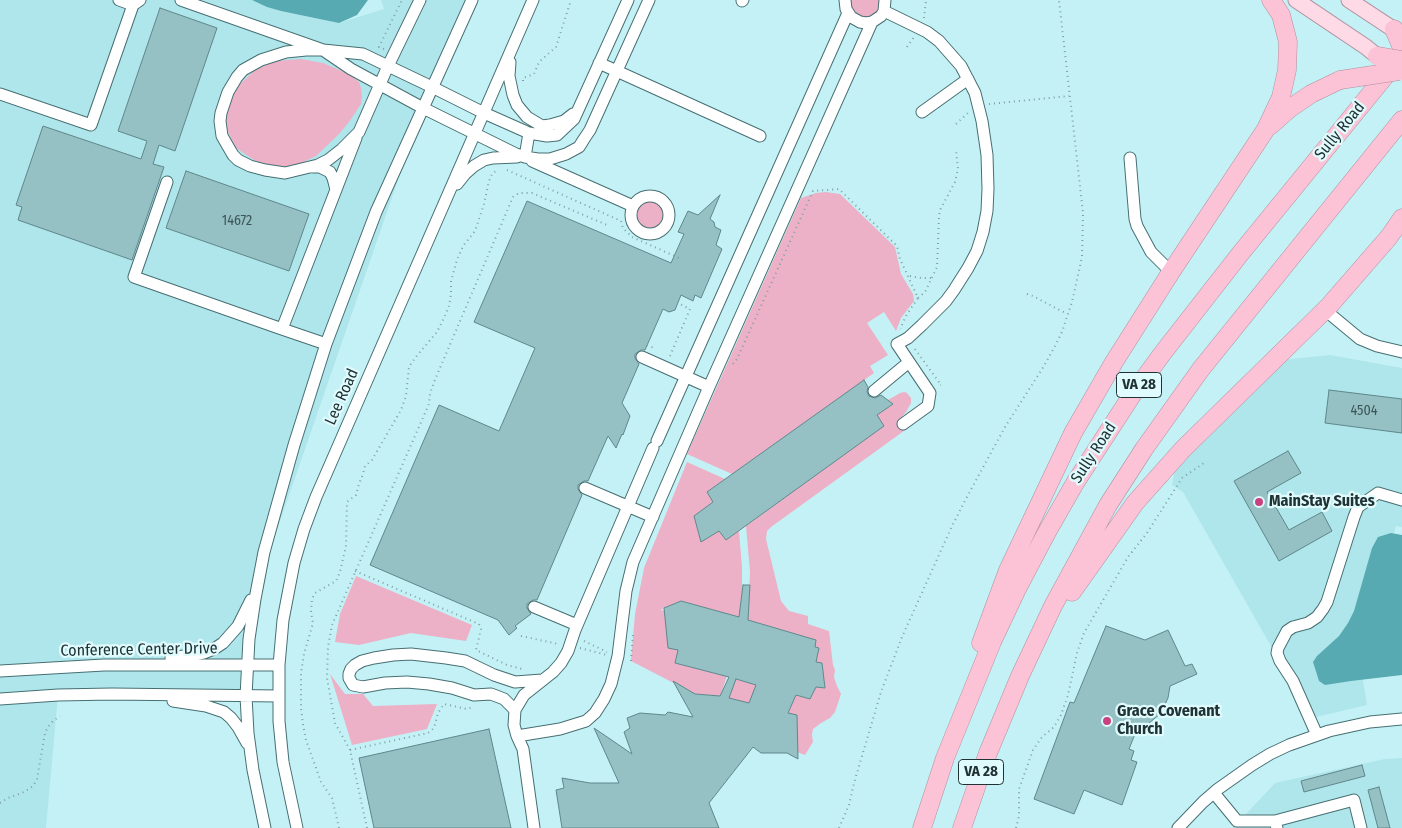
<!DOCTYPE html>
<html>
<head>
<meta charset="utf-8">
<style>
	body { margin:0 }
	canvas { display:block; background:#c4f1f5 }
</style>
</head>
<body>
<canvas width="1402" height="828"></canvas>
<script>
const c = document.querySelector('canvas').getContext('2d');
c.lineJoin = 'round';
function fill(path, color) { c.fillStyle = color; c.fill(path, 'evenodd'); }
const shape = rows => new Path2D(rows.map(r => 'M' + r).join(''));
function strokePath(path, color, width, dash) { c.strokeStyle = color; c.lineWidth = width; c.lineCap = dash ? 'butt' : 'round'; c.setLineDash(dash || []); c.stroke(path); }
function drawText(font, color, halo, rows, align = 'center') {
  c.font = font + ' "Fira Sans Condensed",sans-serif'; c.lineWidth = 4.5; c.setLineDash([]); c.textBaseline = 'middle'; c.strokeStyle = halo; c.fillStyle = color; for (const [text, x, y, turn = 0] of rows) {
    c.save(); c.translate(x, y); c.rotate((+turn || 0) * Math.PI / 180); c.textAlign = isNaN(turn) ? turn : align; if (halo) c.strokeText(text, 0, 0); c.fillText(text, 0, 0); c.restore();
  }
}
const built = shape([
	[0,0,252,0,339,23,384,9,381,0,477,0,423,108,258,585,246,696,58,695,46,828,0,828],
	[1330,355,1402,368,1402,527,1396,526,1359,656,1367,705,1312,718,1183,492,1172,485,1175,470,1282,360],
	[1402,758,1402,828,1233,828,1275,783,1385,759]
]);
const green = shape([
	[851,0,880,0,879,9,877,12,870,17,861,17,855,13,851,7],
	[301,59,323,63,349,74,359,82,361,88,362,97,361,104,349,122,339,134,316,156,293,167,267,165,254,160,236,148,226,128,225,118,230,99,240,84,254,71,274,61],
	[826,192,840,194,895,247,901,274,913,294,914,301,901,318,896,331,884,312,867,323,888,355,870,366,874,373,732,474,687,454,801,198,816,193],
	'636 215a14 14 0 1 1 28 0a14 14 0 1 1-28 0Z',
	[904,392,907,393,911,398,911,403,906,412,900,419,908,428,771,527,767,531,766,539,781,601,789,611,808,616,808,624,829,631,833,665,835,670,834,677,837,686,841,694,835,712,830,718,821,723,813,729,812,735,813,742,805,755,797,752,788,713,790,708,751,699,749,703,728,700,735,679,810,699,816,687,825,688,822,663,816,662,819,648,815,647,816,640,748,620,750,572,746,526,883,426,877,415,893,404,888,400,900,393],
	[687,462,725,479,707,492,713,502,694,516,701,542,719,531,726,540,739,531,742,567,742,591,739,617,681,601,660,610,667,611,668,648,678,650,675,663,727,676,720,696,695,694,631,661,635,614,644,568],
	[356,576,472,625,466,641,411,633,359,645,335,642,340,614],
	[330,674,345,694,363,694,373,706,437,704,427,729,352,745]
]);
const water = shape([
	[252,0,368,0,357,15,339,23,281,11,267,7],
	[1391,533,1402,535,1402,675,1351,681,1325,685,1319,681,1313,662,1317,656,1339,636,1348,623,1354,611,1372,548,1378,537]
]);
const building = shape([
	[160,8,217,28,175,151,159,145,153,164,164,167,132,260,18,220,22,207,16,205,43,126,141,159,147,141,118,131,160,8],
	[186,171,309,214,289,271,166,228,186,171],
	[720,195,710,219,714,222,715,227,721,230,716,245,722,249,701,298,695,295,693,301,681,295,675,310,669,312,663,309,645,350,641,350,635,354,635,358,639,364,622,403,630,416,623,435,622,434,616,448,608,436,588,481,584,481,578,485,578,489,582,495,537,600,533,600,527,604,527,608,531,614,515,626,517,628,509,635,498,620,370,565,439,405,499,431,535,348,474,322,527,201,671,263,684,234,678,232,688,211,698,215,720,195],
	[864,380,868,387,867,392,869,396,875,398,881,395,893,404,877,415,884,426,726,540,719,531,701,542,694,516,713,502,707,492,864,380],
	[1329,390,1402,399,1402,433,1325,423,1329,390],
	[1288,451,1301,473,1267,492,1289,530,1322,512,1332,531,1279,561,1234,481,1288,451],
	[743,585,750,585,748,620,816,640,815,647,819,648,816,662,822,663,825,688,816,687,810,699,796,695,788,713,797,715,798,759,787,753,761,753,753,747,709,803,719,828,562,828,556,790,564,788,562,778,590,783,619,783,594,728,632,754,624,732,630,728,627,718,640,713,665,715,668,712,693,717,673,681,695,694,720,696,729,677,675,663,678,650,668,648,664,608,681,601,739,617,743,585],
	[736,679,756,685,749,703,729,698,736,679],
	[1106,626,1145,640,1168,630,1185,666,1192,664,1197,674,1170,686,1168,698,1161,713,1148,724,1137,729,1129,749,1134,751,1131,760,1137,762,1122,805,1084,790,1074,814,1034,799,1070,702,1074,703,1106,626],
	[489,729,511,828,374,828,359,758,489,729],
	[1362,765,1365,776,1304,792,1301,781,1362,765],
	[1379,787,1390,828,1378,828,1368,790,1379,787]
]);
const path = shape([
	[924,18,926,0],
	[907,47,914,37],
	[384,49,379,47,402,0],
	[523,81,523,78,534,74,539,62,556,47,571,0],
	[989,104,1069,96],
	[956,124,969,112],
	[507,170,621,221,623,228,632,237,679,258],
	[910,276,921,278,932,278],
	[1027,294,1033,296,1067,314],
	[918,298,925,292,937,267,939,216,940,210,955,182,958,169,956,150],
	[647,345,656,349],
	[915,349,941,385,940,385],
	[670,356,690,309,678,303],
	[733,364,737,359,813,191,839,189,897,246,900,259,918,298,907,314,901,327,901,329],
	[355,571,479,624,481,629,476,650,507,665,522,669],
	[521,636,558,644],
	[584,641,607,652],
	[580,648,607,655],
	[631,661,633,634],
	[350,750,335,723,327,678,328,647,332,625,429,404,430,394,434,382,513,197,519,193,532,193,607,225],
	[0,803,8,798,24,792,33,786,37,779,45,733,48,727,53,721,60,716],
	[339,828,332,798,321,782,306,740,303,725,301,708,301,673,304,654,313,623,311,612,312,599,315,593,336,581,340,572,346,546,347,502,356,495,359,484,363,474,365,466,372,460,401,410,406,396,409,367,415,358,437,332,444,318,449,306,451,294,451,281,457,260,463,246,475,231,484,204,489,181,492,174,497,170],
	[367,828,350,750,428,733,434,728,438,713,444,704,467,709,473,707],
	[839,828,849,805,854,783,881,692,902,637,952,526,968,495,1005,427,1044,366,1055,346,1062,332,1072,302,1082,257,1083,213,1059,0],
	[1016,828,1019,816,1019,789,1033,750,1042,737,1054,727,1061,715,1068,695,1077,653,1084,633,1128,557,1147,533,1182,478,1204,463]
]);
const minor = shape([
	[119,0,133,5],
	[181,0,323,50,351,69,423,108,516,154,525,157,538,159,550,159,566,154,579,147,584,139,590,130,649,0],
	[420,0,388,66,359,132,342,149,328,160,318,165,285,173,265,170,250,166,238,160,233,155,222,136,220,121,221,113,228,92,237,77,243,70,261,60,286,52,306,50,323,50,363,54,388,66,432,87,484,113,529,133,547,136,557,135,574,119,628,0],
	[845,0,846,9,851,17,860,22,866,23,872,22,881,16,884,11,885,0],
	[742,1,743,0],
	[884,11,927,32,939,41,961,66,975,93,982,121,987,155,988,189,987,211,983,232,977,251,968,268,954,290,946,301,922,325,908,338,897,344,930,393,928,406,903,424],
	[510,62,509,76,513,95,517,105,527,117,542,126,550,125,564,121,573,114],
	[599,63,760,136],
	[0,94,91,125,133,5,140,0],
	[922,112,968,79],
	[525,157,529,133],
	[1130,158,1135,219,1137,226,1151,252,1171,272],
	[532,161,633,206],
	[313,167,320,167,330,172,333,178,336,190],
	[167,182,134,277,282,329,356,138],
	[457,184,465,174,474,166,484,160,493,158,517,157],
	'631 215a19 19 0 1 1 38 0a19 19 0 1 1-38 0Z',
	[1325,310,1360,339,1377,346,1402,352],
	[282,329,326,344],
	[642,357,709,387],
	[874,391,909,362],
	[657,441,848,13],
	[585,488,653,517],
	[534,607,577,625],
	[171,658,204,653,214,649,223,643,238,626,251,600],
	[0,671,104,665,279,665],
	[0,699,58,695,112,694,279,696],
	[173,701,206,706,224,712,231,718,238,727,247,743],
	[515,710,504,699,491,694,474,695,452,688,429,684,407,682,385,683,363,687,353,685,349,678,349,674,351,669,355,665,362,661,374,658,393,655,411,654,446,658,465,661,494,675,515,682,542,680],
	[1317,735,1293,681,1280,661,1277,653,1278,648,1287,631,1293,627,1308,623,1317,617,1323,609,1327,602,1354,517,1358,507,1378,493,1402,500],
	[517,736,560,729,586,721,595,713,604,699,611,684,618,656,626,591,633,562,709,387,872,22],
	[1214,793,1237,821],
	[1237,821,1275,821,1277,828],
	[1275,821,1354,800,1361,828],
	[265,828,253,770,248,733,246,696,249,639,255,599,264,552,294,445,326,344,376,212,472,0],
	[297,828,283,762,279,721,279,665,283,620,294,563,304,529,316,497,533,0],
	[534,828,523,749,517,736,514,725,515,710,524,695,553,672,561,663,568,651,575,630,653,448],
	[1178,828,1203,802,1218,789,1252,765,1270,754,1289,745,1329,731,1370,722,1402,719]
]);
const major = shape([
	[1296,0,1366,47,1377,56],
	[1349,0,1402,35]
]);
const highway = shape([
	[1394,29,1402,48],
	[1270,126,1289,109,1311,94,1340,80],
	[1072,592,1135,503,1183,449,1329,306,1389,237,1402,218],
	[981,643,1008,570,1073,433,1114,362,1171,272,1266,129,1281,97,1287,70,1288,42,1281,15,1271,0],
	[922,828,945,758,992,642,1018,587,1047,532,1075,483,1132,395,1162,354,1240,254,1394,65],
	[962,828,988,753,1020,676,1053,606,1108,505,1144,449,1201,369,1402,120]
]);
const highwayBridge = shape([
	[1377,56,1402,60],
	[1340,80,1399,71]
]);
const markers = [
	[1259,502,5,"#c94280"],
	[1107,721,5,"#c94280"]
];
const numberNames = [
	["14672",237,221],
	["4504",1364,411]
];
const shields = [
	[1139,385,45],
	[981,772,45]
];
const shieldNames = [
	["VA 28",1139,385],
	["VA 28",981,772]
];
const streetNames = [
	["Sully Road",1340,131,-51],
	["Lee Road",342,397,-66],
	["Sully Road",1094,453,-57],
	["Conference Center Drive",139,650,-1]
];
const poiNames = [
	["MainStay Suites",1269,502],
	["Grace Covenant",1117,712],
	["Church",1117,730]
];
fill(built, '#afe6eb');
fill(green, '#ecb1c6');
fill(water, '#57aab1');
fill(building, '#95c0c4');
strokePath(building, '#5e888b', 1);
strokePath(minor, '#466f72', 13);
strokePath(major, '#af909d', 17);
strokePath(highway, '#af909d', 19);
strokePath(path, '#7fa0a3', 2, [1, 4]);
strokePath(minor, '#fff', 11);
strokePath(major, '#fddae6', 15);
strokePath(highway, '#fcc2d6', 18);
strokePath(highwayBridge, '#af909d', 19, []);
strokePath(highwayBridge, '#fcc2d6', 18);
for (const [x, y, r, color] of markers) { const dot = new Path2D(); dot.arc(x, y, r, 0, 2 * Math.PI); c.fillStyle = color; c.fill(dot); strokePath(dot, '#e0fbfd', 2); }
drawText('14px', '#3e5658', null, numberNames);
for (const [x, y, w] of shields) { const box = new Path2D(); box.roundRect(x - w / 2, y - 12.5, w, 25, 4); c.fillStyle = '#e0fbfd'; c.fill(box); strokePath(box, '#213234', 1); }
drawText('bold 15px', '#213234', null, shieldNames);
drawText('16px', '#213234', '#e0fbfd', streetNames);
drawText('bold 16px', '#213234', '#e0fbfd', poiNames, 'left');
</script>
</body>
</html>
